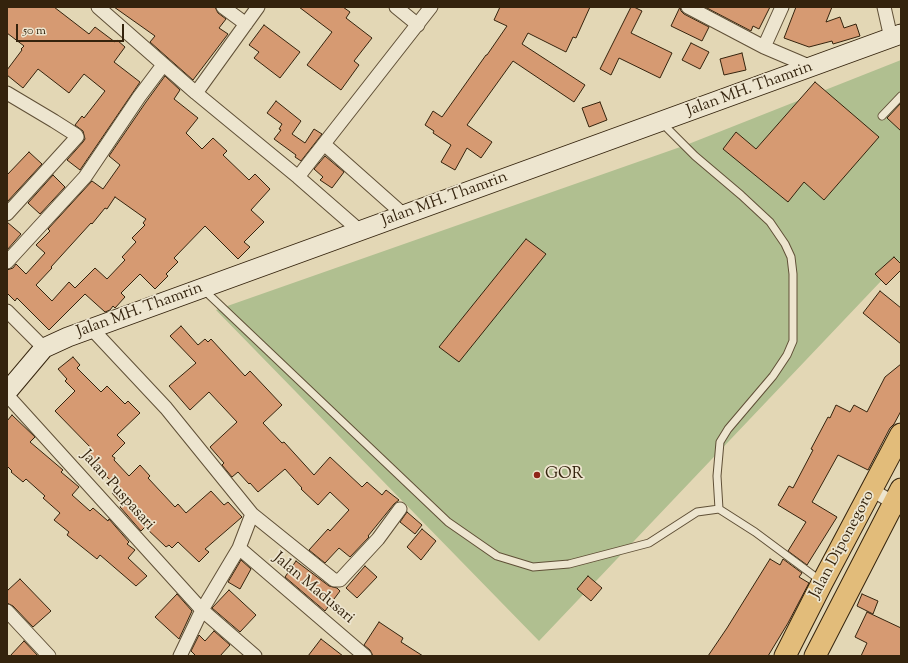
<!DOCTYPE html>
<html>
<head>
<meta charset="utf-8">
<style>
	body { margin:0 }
	#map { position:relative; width:908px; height:663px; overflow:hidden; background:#e3d7b5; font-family:"Sorts Mill Goudy",serif }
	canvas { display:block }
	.frame { position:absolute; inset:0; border:8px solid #34230d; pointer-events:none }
	.scale { position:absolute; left:16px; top:24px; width:108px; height:18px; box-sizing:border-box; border:2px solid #34230d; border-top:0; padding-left:5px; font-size:12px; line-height:14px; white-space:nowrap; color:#34230d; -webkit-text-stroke:3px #ede5cf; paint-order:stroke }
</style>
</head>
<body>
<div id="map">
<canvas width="908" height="663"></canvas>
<div class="frame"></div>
<div class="scale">50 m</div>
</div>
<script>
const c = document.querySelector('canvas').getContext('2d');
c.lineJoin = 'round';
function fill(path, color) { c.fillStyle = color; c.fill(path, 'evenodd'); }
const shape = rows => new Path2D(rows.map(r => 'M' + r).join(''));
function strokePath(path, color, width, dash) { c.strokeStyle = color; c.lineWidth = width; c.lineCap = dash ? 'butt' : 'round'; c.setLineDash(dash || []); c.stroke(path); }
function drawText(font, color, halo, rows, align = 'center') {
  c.font = font + ' "Sorts Mill Goudy",serif'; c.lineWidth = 3.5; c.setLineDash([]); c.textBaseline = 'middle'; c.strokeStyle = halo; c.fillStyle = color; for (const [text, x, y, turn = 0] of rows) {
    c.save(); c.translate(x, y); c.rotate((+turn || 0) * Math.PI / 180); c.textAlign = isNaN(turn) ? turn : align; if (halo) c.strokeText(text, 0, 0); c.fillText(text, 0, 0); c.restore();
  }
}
const green = shape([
	[901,60,901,260,539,641,216,310,686,145]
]);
const building = shape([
	[7,7,54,7,89,34,95,27,115,42,117,40,125,47,114,62,140,82,80,170,67,160,83,142,85,139,83,131,75,125,82,116,84,118,105,91,84,74,69,93,38,69,23,88,7,75,7,70,22,50,21,49,24,46,7,33,7,7],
	[114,7,215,7,218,13,226,19,219,28,228,34,193,80,150,42,155,36,114,7],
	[299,7,343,7,350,12,346,18,372,38,354,61,359,65,341,90,307,65,332,32,299,7],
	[500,7,590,7,576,38,573,37,566,52,528,33,522,44,585,85,574,102,513,61,467,125,492,142,481,158,467,148,455,170,441,162,451,145,433,133,434,131,425,125,433,111,442,117,486,55,487,55,507,26,494,20,500,7],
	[631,7,634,7,642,11,631,33,672,53,660,78,619,58,611,75,600,69,631,7],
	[680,7,681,11,684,14,709,27,702,41,671,26,680,7],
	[705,7,770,7,759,29,753,26,751,31,705,7],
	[796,7,832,7,826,22,840,17,844,28,856,24,860,36,833,44,832,41,809,47,784,38,796,7],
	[264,25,300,52,280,78,254,58,259,52,249,45,264,25],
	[691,43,709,52,700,69,682,60,691,43],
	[742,53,746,70,724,75,720,59,742,53],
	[165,76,180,90,174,99,198,118,186,133,202,149,213,138,227,151,223,155,249,180,255,174,270,189,251,210,264,222,244,242,250,247,238,259,205,226,174,258,178,262,166,274,168,276,155,289,140,274,121,293,125,297,115,308,113,306,110,310,105,312,85,294,49,330,17,298,15,301,7,293,7,270,13,268,16,264,26,274,45,253,36,245,50,231,48,229,92,181,103,189,120,165,109,156,146,102,165,76],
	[115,197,146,219,143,223,145,225,132,238,136,242,122,257,125,260,107,279,95,268,75,288,69,282,52,301,36,285,52,268,51,267,91,223,92,224,105,208,107,209,115,197],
	[815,82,879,137,824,200,804,182,788,202,723,149,736,132,756,149,815,82],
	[276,101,301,121,292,134,305,143,314,129,322,134,301,161,295,157,296,155,274,139,281,130,279,129,282,124,267,113,276,101],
	[600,102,607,120,589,127,582,108,600,102],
	[901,103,901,131,887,118,901,103],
	[29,152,42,164,7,202,7,175,29,152],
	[325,156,344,172,332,188,320,180,323,177,314,169,325,156],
	[53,175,65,187,40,214,28,203,53,175],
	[7,222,21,234,7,250,7,222],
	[526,239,546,254,459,362,439,347,526,239],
	[894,257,901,264,901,270,886,285,875,274,894,257],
	[880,291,901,308,901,344,863,313,880,291],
	[181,326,198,345,205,339,208,342,211,339,245,376,250,371,282,405,263,423,282,443,284,442,314,475,330,457,362,487,367,482,382,495,386,490,399,500,394,504,368,536,369,537,350,557,339,548,325,563,309,550,328,529,330,531,349,510,330,492,318,505,301,489,302,488,285,469,258,492,250,483,249,484,238,472,232,477,222,465,224,463,210,447,237,422,209,392,190,410,169,386,196,363,170,336,181,326],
	[73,357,80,365,77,368,101,392,107,386,125,404,128,401,140,413,117,435,125,443,112,456,115,458,114,460,129,476,140,465,150,476,148,478,175,507,178,504,186,513,211,491,224,505,228,502,242,517,205,549,209,552,199,562,178,542,172,548,169,545,166,547,145,527,141,531,120,507,122,504,112,493,118,487,85,457,93,450,55,411,75,391,65,381,67,379,58,369,73,357],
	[901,364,901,411,894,424,890,428,868,470,838,455,812,502,837,517,807,565,788,551,806,522,778,505,789,486,793,488,813,450,811,449,828,417,830,418,836,405,850,412,854,405,867,412,885,377,901,364],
	[12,415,35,437,30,442,63,470,61,472,79,487,72,495,90,511,93,508,108,521,109,519,129,542,127,544,135,550,128,558,147,576,136,586,100,555,97,559,67,535,69,532,54,520,60,513,43,498,45,496,26,479,23,482,11,472,12,471,7,466,7,421,12,415],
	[407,512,422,525,415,534,400,522,407,512],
	[422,529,436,541,421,560,407,547,422,529],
	[770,559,780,565,783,559,802,573,799,577,809,583,788,623,768,656,708,656,727,628,770,559],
	[241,560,251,569,240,589,228,582,241,560],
	[296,561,329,586,337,588,340,591,325,611,285,577,296,561],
	[365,566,377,577,357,598,346,588,365,566],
	[588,576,602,588,591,601,577,589,588,576],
	[20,579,51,611,33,627,13,606,7,603,7,591,20,579],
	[229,590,256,615,240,632,212,608,229,590],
	[177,594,192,611,179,639,155,617,177,594],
	[862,594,878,601,873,614,857,606,862,594],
	[867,612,901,628,901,656,861,656,867,643,855,637,867,612],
	[379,622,403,638,401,642,423,656,373,656,370,650,364,645,379,622],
	[214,631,230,645,220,656,196,656,191,651,199,635,205,641,214,631],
	[321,639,343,656,308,656,321,639],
	[24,641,38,656,10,656,24,641]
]);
const lane = shape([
	[882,116,901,96],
	[662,123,695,156,741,195,770,222,785,244,791,257,793,274,793,341,787,355,773,376,728,429,720,442,717,476,719,509],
	[204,290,448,522,497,556,533,567,569,564,649,543,697,512,719,509,755,532,821,581]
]);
const street = shape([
	[98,7,196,93,298,177,360,231],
	[223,7,246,24],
	[396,7,418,25],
	[688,7,764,47,811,67],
	[884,7,891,38],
	[764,47,782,7],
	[7,93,54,121,76,135,77,137,7,214],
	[196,93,258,7],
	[324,144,404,215],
	[298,177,431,7],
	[7,262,85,177,139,97,163,65],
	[7,311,44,348],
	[91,328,166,408,252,514,334,580,340,580,378,539,400,509],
	[7,395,202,610,255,656],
	[872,490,894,503,899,508],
	[239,548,365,656],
	[7,611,49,656],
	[180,656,202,610,239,548,252,514]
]);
const secondary = shape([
	[7,392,44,348,68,337,901,34]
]);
const primary = shape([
	[785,656,822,583,901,434],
	[815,656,901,489]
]);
const markers = [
	[537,475,4,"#8f2418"]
];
const streetNames = [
	["Jalan MH. Thamrin",750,90,-20],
	["Jalan MH. Thamrin",445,200,-20],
	["Jalan MH. Thamrin",140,311,-20],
	["Jalan Puspasari",117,491,48],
	["Jalan Diponegoro",843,545,-62],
	["Jalan Madusari",313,589,40]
];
const poiNames = [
	["GOR",545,475]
];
fill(green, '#b0bf90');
fill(building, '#d69a72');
strokePath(building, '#34230d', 1);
strokePath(lane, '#605037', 9);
strokePath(street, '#605037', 15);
strokePath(secondary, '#34230d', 21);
strokePath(primary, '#34230d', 23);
strokePath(lane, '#ede5cf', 7);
strokePath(street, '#ede5cf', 13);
strokePath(secondary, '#ede5cf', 19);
strokePath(primary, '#e2bc7a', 21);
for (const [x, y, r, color] of markers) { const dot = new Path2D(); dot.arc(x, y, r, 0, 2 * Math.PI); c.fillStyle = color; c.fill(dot); strokePath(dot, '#ede5cf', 1.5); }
drawText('16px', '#34230d', '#ede5cf', streetNames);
drawText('16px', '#34230d', '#ede5cf', poiNames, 'left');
</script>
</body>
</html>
